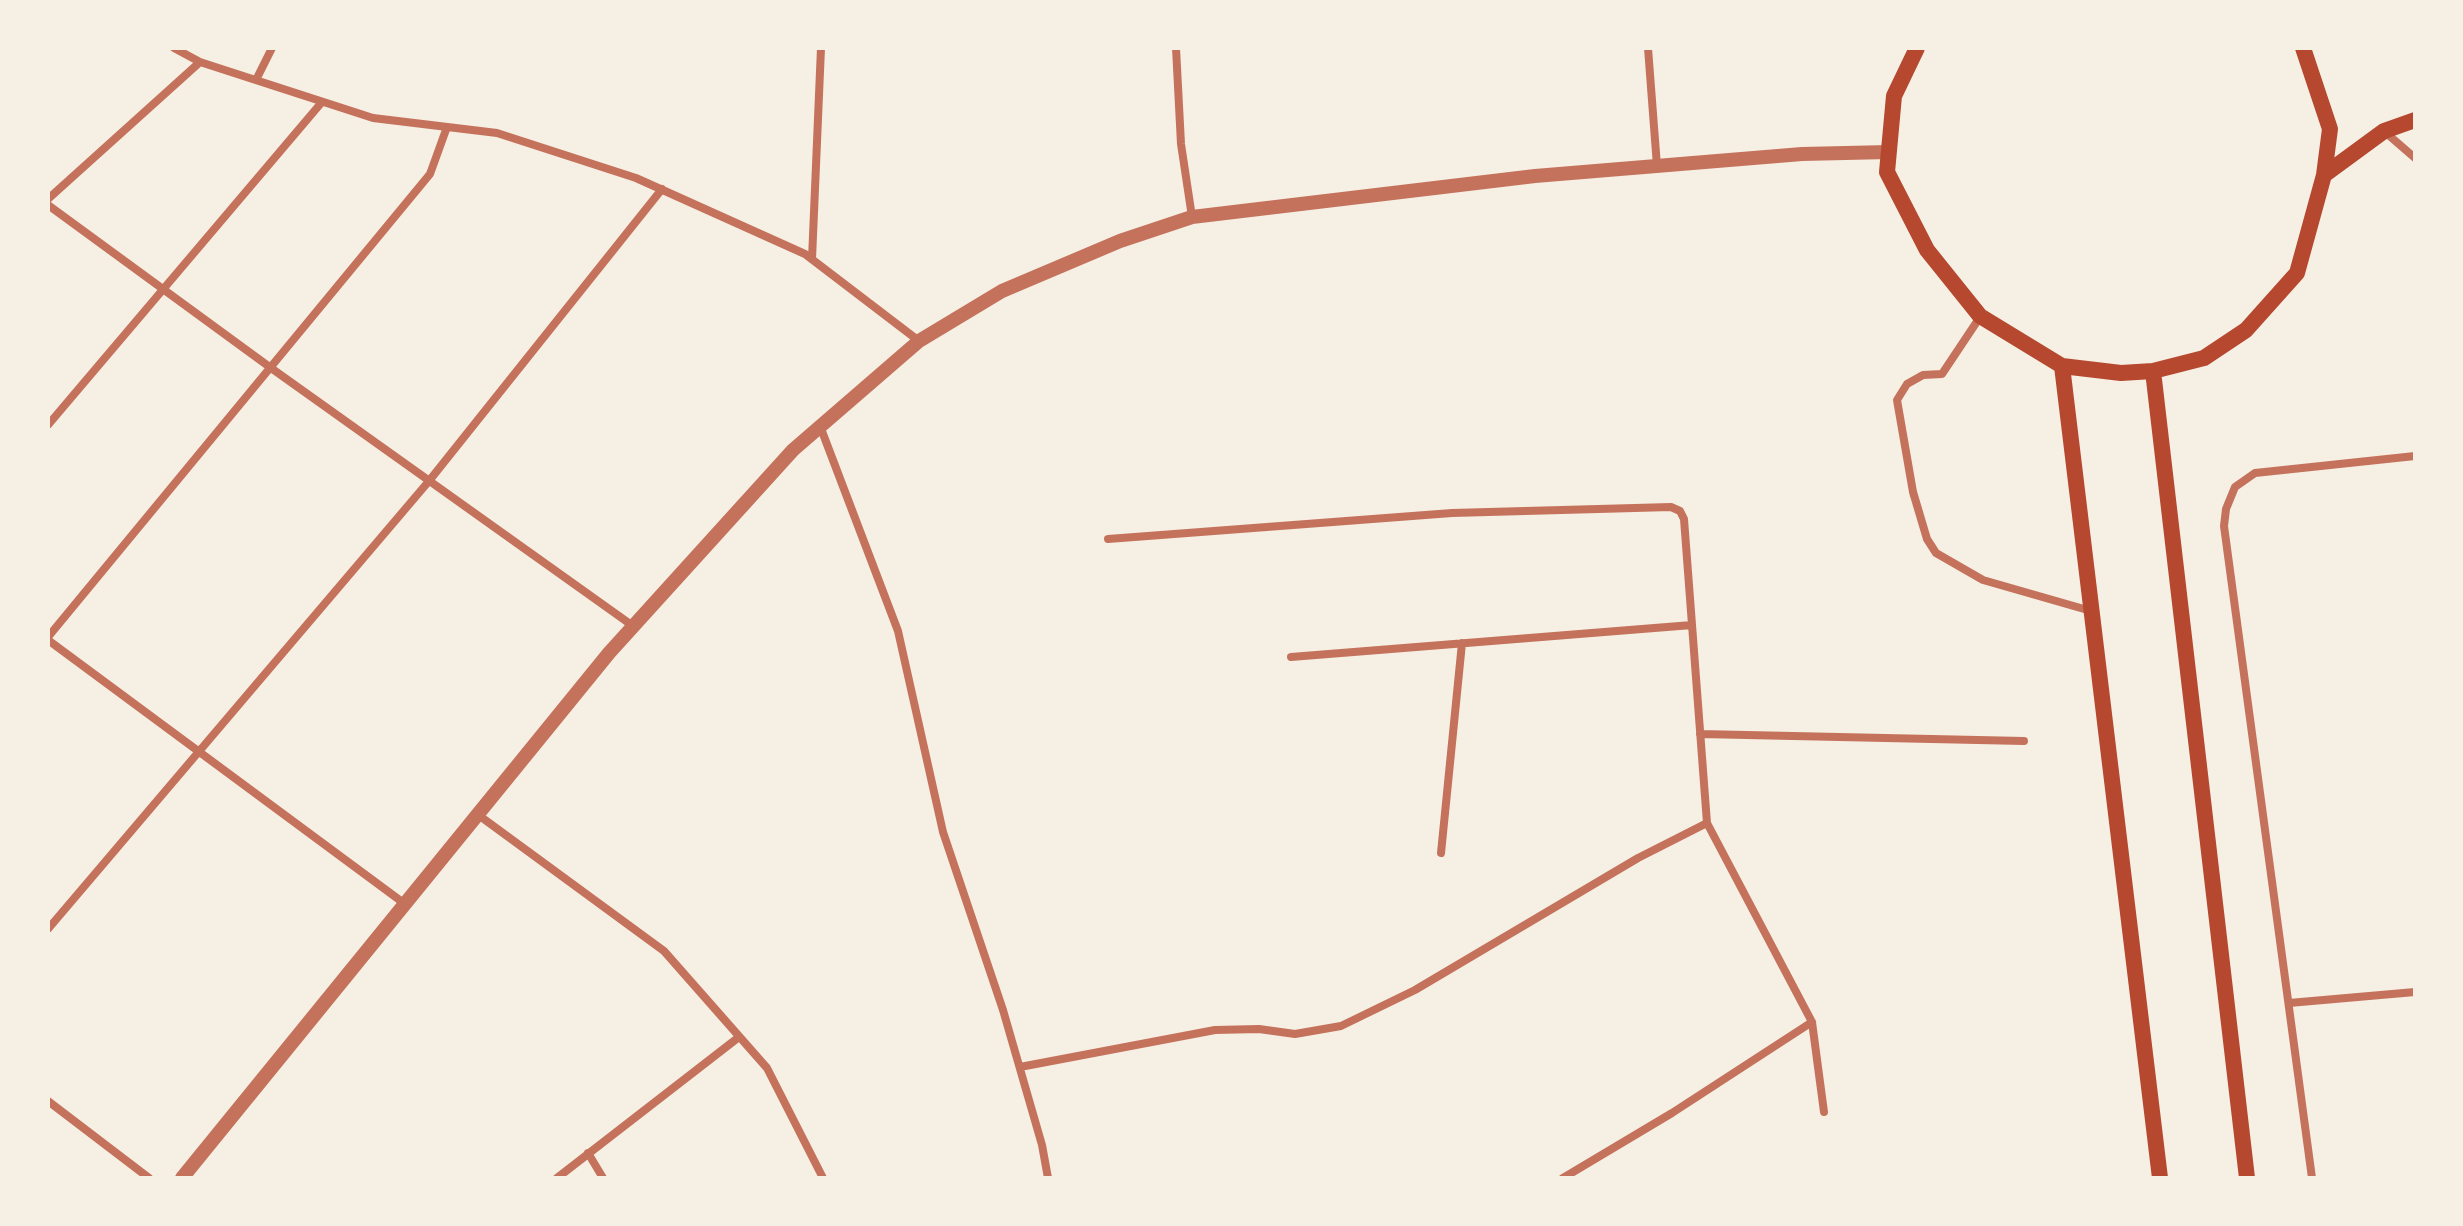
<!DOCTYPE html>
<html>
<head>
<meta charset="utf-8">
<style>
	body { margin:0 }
	#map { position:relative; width:2463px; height:1226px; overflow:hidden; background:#f6efe4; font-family:Spectral,serif }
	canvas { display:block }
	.frame { position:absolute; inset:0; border:50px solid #f6efe4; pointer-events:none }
</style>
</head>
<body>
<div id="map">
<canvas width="2463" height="1226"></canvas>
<div class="frame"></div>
</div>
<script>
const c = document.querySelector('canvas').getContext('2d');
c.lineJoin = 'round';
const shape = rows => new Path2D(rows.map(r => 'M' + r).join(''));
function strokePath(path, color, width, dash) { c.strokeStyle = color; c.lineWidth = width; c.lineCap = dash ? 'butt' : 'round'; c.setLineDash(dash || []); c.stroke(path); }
const minor = shape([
	[174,48,200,62,373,118,497,133,636,178,805,254,919,341],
	[1176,48,1181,144,1192,217],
	[1648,48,1657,166],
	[256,80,272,48],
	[2385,132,2415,158],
	[48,199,200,62],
	[48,205,271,368,633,626],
	[812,259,821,48],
	[1980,317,1942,374,1923,375,1907,384,1897,400,1913,492,1927,539,1936,553,1983,580,2091,611],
	[48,425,322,102],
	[820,426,898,631,943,832,1003,1010,1042,1145,1048,1178],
	[1108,539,1452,513,1671,507,1680,511,1684,519,1707,823,1812,1022,1824,1112],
	[48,637,430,174,447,127],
	[48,640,405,904],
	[1291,657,1692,625],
	[1700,734,2024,741],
	[477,814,664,951,767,1068,823,1178],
	[1441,853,1462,643],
	[48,929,429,481,662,189],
	[2289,1003,2415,992],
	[1020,1067,1215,1030,1259,1029,1295,1034,1341,1026,1415,990,1638,858,1707,823],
	[48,1101,149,1178],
	[588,1153,603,1178],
	[557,1178,739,1037],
	[1563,1178,1672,1113,1812,1022],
	[2312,1178,2224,526,2226,509,2235,487,2255,473,2415,456]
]);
const tertiary = shape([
	[182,1178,609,653,793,450,919,341,1002,291,1120,241,1192,217,1535,176,1802,154,1889,152]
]);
const secondary = shape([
	[1917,48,1894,96,1887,172,1927,250,1980,316,2062,366,2121,373,2153,371,2204,358,2246,330,2297,273,2324,175,2330,129,2303,48],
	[2324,175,2384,131,2415,120],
	[2062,366,2160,1178],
	[2153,371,2247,1178]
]);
strokePath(minor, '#c5725c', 8);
strokePath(tertiary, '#c5725c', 14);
strokePath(secondary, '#b5482f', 16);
</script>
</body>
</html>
